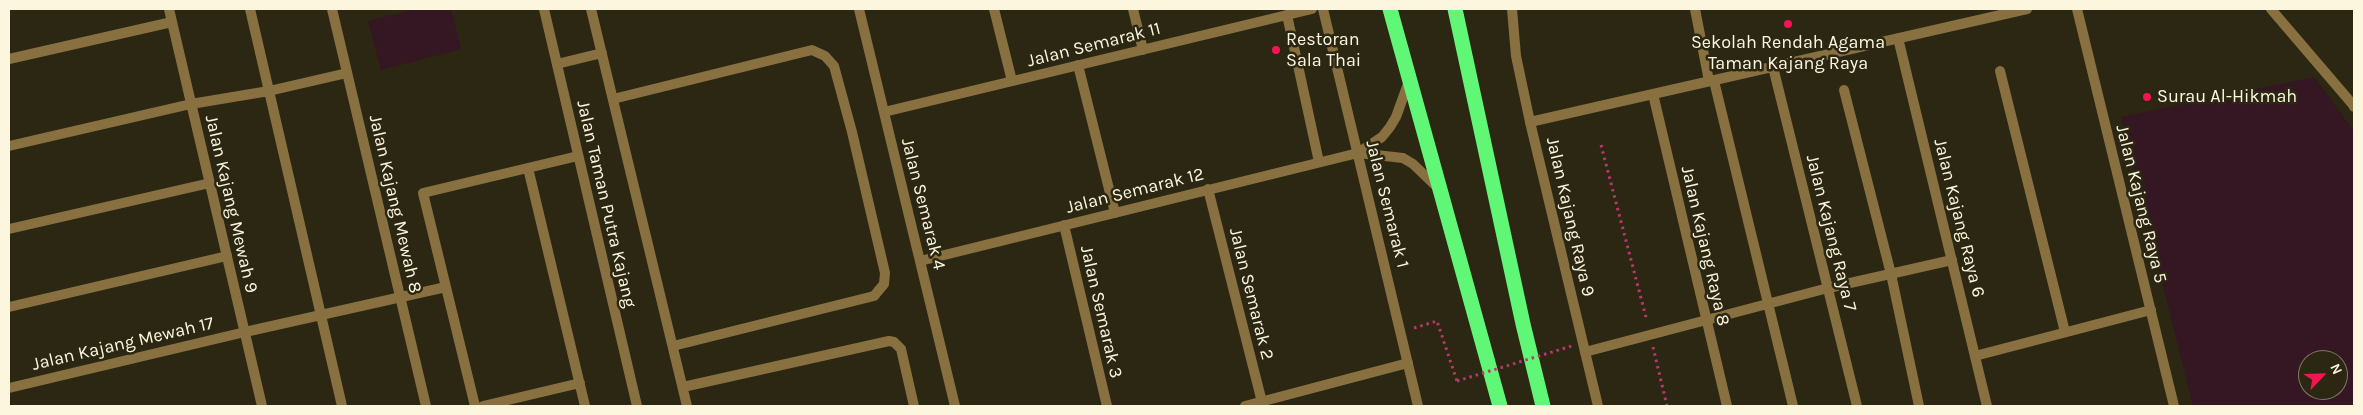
<!DOCTYPE html>
<html>
<head>
<meta charset="utf-8">
<style>
	body { margin:0 }
	#map { position:relative; width:2363px; height:415px; overflow:hidden; background:#2b2713; font-family:Karla,sans-serif }
	canvas { display:block }
	.frame { position:absolute; inset:0; border:10px solid #fdf6df; pointer-events:none }
	.north { position:absolute; left:2298px; top:350px; width:50px; height:50px; box-sizing:border-box; background:#2b2713; border:1px solid #7f7a65; border-radius:50%; rotate:66deg; font-size:14px; font-weight:700; line-height:20px; text-align:center; color:#fdf6df }
	.north::after { content:''; display:block; margin:auto; width:18px; height:22px; background:#f41451; clip-path:polygon(50% 0,100% 100%,50% 72%,0 100%) }
</style>
</head>
<body>
<div id="map">
<canvas width="2363" height="415"></canvas>
<div class="frame"></div>
<div class="north">N</div>
</div>
<script>
const c = document.querySelector('canvas').getContext('2d');
c.lineJoin = 'round';
function fill(path, color) { c.fillStyle = color; c.fill(path, 'evenodd'); }
const shape = rows => new Path2D(rows.map(r => 'M' + r).join(''));
function strokePath(path, color, width, dash) { c.strokeStyle = color; c.lineWidth = width; c.lineCap = dash ? 'butt' : 'round'; c.setLineDash(dash || []); c.stroke(path); }
function drawText(font, color, halo, rows, align = 'center') {
  c.font = font + ' Karla,sans-serif'; c.lineWidth = 5; c.setLineDash([]); c.textBaseline = 'middle'; c.strokeStyle = halo; c.fillStyle = color; for (const [text, x, y, turn = 0] of rows) {
    c.save(); c.translate(x, y); c.rotate((+turn || 0) * Math.PI / 180); c.textAlign = isNaN(turn) ? turn : align; if (halo) c.strokeText(text, 0, 0); c.fillText(text, 0, 0); c.restore();
  }
}
const green = shape([
	[416,9,451,9,461,49,381,70,368,21],
	[2314,77,2354,131,2354,406,2193,406,2121,117],
	[2308,360,2338,360,2338,390,2308,390]
]);
const path = shape([
	[1601,145,1647,321],
	[1414,328,1437,321,1457,381],
	[1653,347,1667,406]
]);
const service = shape([
	[250,9,342,406],
	[591,9,687,406],
	[1512,9,1516,56,1530,122],
	[2271,9,2354,106],
	[1287,15,1319,162],
	[557,64,602,53],
	[1078,65,1115,213],
	[2000,71,2065,332],
	[1714,81,1793,406],
	[1844,90,1891,274,1919,406],
	[613,99,812,50,825,56,834,66,852,132,885,273,884,284,874,296,673,346],
	[9,146,191,104,269,91,347,73],
	[528,168,585,406],
	[9,307,227,256],
	[245,332,446,287],
	[1585,352,1828,288,1952,260],
	[1975,356,2151,310],
	[683,387,889,341,894,342,901,349,914,406],
	[475,406,423,193,578,156],
	[483,406,580,383],
	[1245,406,1408,363]
]);
const minor = shape([
	[169,9,262,406],
	[332,9,426,406],
	[859,9,955,406],
	[994,9,1012,81],
	[1133,9,1143,50],
	[1323,9,1418,406],
	[1695,9,1709,81],
	[2077,9,2174,406],
	[1898,38,1987,406],
	[9,59,172,22],
	[1773,67,1857,406],
	[1653,94,1727,406],
	[2354,105,2354,107],
	[884,112,1312,9],
	[1358,153,1382,137,1390,127,1396,117,1409,81],
	[1208,189,1263,406],
	[1064,225,1107,406],
	[9,229,210,183],
	[920,261,1358,153,1403,158,1413,164,1439,189],
	[9,388,245,332],
	[1598,406,1530,122,2027,9]
]);
const tertiary = shape([
	[544,9,637,406]
]);
const motorway = shape([
	[1390,9,1500,406],
	[1455,9,1523,324,1543,406]
]);
const pathBridge = shape([
	[1457,381,1575,345]
]);
const markers = [
	[1788,24,5,"#f41451"],
	[1276,50,5,"#f41451"],
	[2147,97,5,"#f41451"]
];
const poiNames = [
	["Restoran",1286,40],
	["Sala Thai",1286,61],
	["Sekolah Rendah Agama",1788,43,"center"],
	["Taman Kajang Raya",1788,64,"center"],
	["Surau Al-Hikmah",2157,97]
];
const streetNames = [
	["Jalan Semarak 11",1094,45,-14],
	["Jalan Semarak 12",1135,191,-14],
	["Jalan Kajang Mewah 9",231,204,77],
	["Jalan Kajang Mewah 8",395,204,77],
	["Jalan Taman Putra Kajang",606,204,77],
	["Jalan Semarak 4",923,204,76],
	["Jalan Semarak 1",1387,204,76],
	["Jalan Kajang Raya 5",2141,204,76],
	["Jalan Kajang Raya 9",1570,217,77],
	["Jalan Kajang Raya 6",1959,218,76],
	["Jalan Kajang Raya 7",1831,233,76],
	["Jalan Kajang Raya 8",1705,246,77],
	["Jalan Semarak 2",1251,294,76],
	["Jalan Semarak 3",1101,312,77],
	["Jalan Kajang Mewah 17",123,344,-13]
];
fill(green, '#351623');
strokePath(path, '#b9376f', 3, [2.5, 4]);
strokePath(service, '#887040', 10);
strokePath(minor, '#887040', 10);
strokePath(tertiary, '#887040', 10);
strokePath(motorway, '#60f777', 15);
strokePath(pathBridge, '#b9376f', 3, [2.5, 4]);
for (const [x, y, r, color] of markers) { const dot = new Path2D(); dot.arc(x, y, r, 0, 2 * Math.PI); c.fillStyle = color; c.fill(dot); strokePath(dot, '#2b2713', 2); }
drawText('18px', '#fdf6df', '#2b2713', poiNames, 'left');
drawText('18px', '#fdf6df', '#2b2713', streetNames);
</script>
</body>
</html>
